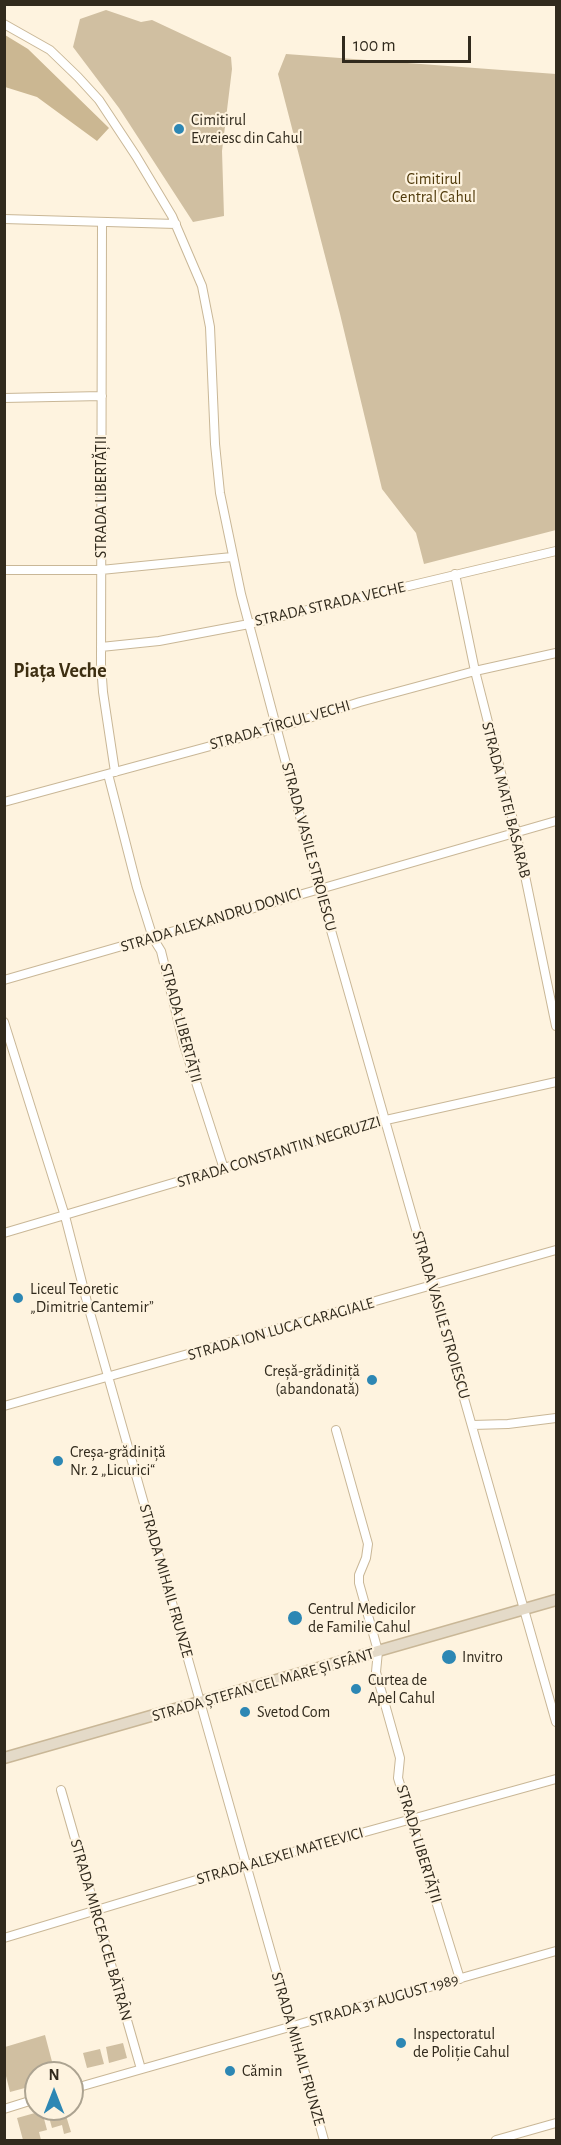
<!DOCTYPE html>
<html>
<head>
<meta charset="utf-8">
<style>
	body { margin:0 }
	#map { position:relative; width:561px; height:2145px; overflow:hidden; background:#fef3df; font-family:"Alegreya Sans",sans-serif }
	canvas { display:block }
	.frame { position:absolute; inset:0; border:6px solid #312a1d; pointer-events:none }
	.north { position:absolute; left:24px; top:2061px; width:60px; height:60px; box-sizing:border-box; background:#fef3df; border:2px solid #aca391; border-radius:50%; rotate:0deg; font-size:16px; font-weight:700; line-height:24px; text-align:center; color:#312a1d }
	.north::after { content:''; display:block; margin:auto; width:21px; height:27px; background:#2d87b4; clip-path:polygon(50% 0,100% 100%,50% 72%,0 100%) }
	.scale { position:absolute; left:342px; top:36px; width:129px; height:27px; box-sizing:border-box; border:3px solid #312a1d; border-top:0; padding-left:8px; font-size:18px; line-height:21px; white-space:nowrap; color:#312a1d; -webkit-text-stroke:4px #fef3df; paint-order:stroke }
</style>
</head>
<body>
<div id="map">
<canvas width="561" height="2145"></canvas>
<div class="frame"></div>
<div class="north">N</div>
<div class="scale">100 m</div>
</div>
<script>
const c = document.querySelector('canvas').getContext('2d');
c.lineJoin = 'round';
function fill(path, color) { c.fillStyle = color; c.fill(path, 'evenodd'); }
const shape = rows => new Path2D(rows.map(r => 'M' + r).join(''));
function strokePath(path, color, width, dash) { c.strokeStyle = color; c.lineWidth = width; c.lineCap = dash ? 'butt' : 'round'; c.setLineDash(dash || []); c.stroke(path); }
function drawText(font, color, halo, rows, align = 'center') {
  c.font = font + ' "Alegreya Sans",sans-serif'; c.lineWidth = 4.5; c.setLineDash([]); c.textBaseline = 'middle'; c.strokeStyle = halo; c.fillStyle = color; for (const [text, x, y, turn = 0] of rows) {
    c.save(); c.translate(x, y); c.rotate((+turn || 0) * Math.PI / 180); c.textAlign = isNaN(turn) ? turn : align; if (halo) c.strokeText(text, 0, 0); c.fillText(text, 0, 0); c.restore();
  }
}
const green = shape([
	[106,10,141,22,152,20,231,57,232,69,222,151,224,216,193,222,119,108,73,47,80,19],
	[286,54,556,74,556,530,424,564,416,533,382,489,340,314,278,74],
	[45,2035,55,2073,36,2073,36,2085,10,2092,5,2072,5,2047],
	[123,2043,127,2058,109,2063,106,2047],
	[100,2049,104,2064,87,2068,83,2053],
	[64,2109,71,2132,64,2134,62,2125,52,2128,47,2110],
	[42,2111,47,2130,39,2132,41,2140,23,2140,17,2118]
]);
const forest = shape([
	[5,35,28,49,109,128,97,141,37,97,5,87]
]);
const minor = shape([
	[4,24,50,50,78,77,99,100,136,156,172,216,202,286,210,327,215,444,220,493,241,594,319,888,556,1722],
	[4,219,176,224],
	[102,222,101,664,103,692,115,772],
	[4,398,102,396],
	[4,570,101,570,232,557],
	[455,574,475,671,516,832,556,1026],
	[101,647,159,641,249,624,556,551],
	[108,774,137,887,153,938,161,951,184,1045,224,1169],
	[4,802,277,728,360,702,475,671,556,653],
	[4,980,556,821],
	[4,1022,65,1216,87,1302,324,2140],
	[4,1233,386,1120,556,1082],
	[4,1406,556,1250],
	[472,1425,508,1424,556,1418],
	[336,1430,368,1544,366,1558,359,1575,359,1583,378,1651,376,1672,400,1758,398,1778,460,1979],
	[61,1790,141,2069],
	[4,1938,246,1865,556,1779],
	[72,2089,556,1951],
	[4,2109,36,2099],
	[496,2140,556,2123]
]);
const secondary = shape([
	[4,1758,556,1600]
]);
const markers = [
	[179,129,6,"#2d87b4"],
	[18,1298,6,"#2d87b4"],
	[372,1380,6,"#2d87b4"],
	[58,1461,6,"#2d87b4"],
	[295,1618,8,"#2d87b4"],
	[449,1657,8,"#2d87b4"],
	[356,1689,6,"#2d87b4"],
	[245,1712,6,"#2d87b4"],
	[401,2043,6,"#2d87b4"],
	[230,2071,6,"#2d87b4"]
];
const poiNames = [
	["Cimitirul",191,120],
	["Evreiesc din Cahul",191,138],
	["Liceul Teoretic",30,1289],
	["„Dimitrie Cantemir”",30,1307],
	["Creșă-grădiniță",360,1371,"right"],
	["(abandonată)",360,1389,"right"],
	["Creșa-grădiniță",70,1452],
	["Nr. 2 „Licurici“",70,1470],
	["Centrul Medicilor",308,1609],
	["de Familie Cahul",308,1627],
	["Invitro",462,1657],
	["Curtea de",368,1680],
	["Apel Cahul",368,1698],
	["Svetod Com",257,1712],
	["Inspectoratul",413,2034],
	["de Poliție Cahul",413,2052],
	["Cămin",242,2071]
];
const parkNames = [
	["Cimitirul",434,179],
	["Central Cahul",434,197]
];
const streetNames = [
	["STRADA LIBERTĂȚII",101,497,-90],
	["STRADA STRADA VECHE",330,604,-13],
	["STRADA TÎRGUL VECHI",280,725,-16],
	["STRADA MATEI BASARAB",506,800,76],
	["STRADA VASILE STROIESCU",309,847,75],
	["STRADA ALEXANDRU DONICI",211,920,-17],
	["STRADA LIBERTĂȚII",181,1023,75],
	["STRADA CONSTANTIN NEGRUZZI",279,1152,-17],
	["STRADA VASILE STROIESCU",441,1315,74],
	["STRADA ION LUCA CARAGIALE",281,1329,-16],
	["STRADA MIHAIL FRUNZE",166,1581,74],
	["STRADA ȘTEFAN CEL MARE ȘI SFÂNT",263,1685,-16],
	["STRADA LIBERTĂȚII",419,1844,73],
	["STRADA ALEXEI MATEEVICI",280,1856,-16],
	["STRADA MIRCEA CEL BĂTRÂN",101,1930,74],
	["STRADA 31 AUGUST 1989",384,2000,-16],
	["STRADA MIHAIL FRUNZE",298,2049,74]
];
const quarterNames = [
	["Piața Veche",60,671]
];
fill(green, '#d0bfa1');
fill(forest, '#cbb792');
strokePath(minor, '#c9b797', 10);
strokePath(secondary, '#c9b797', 13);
strokePath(minor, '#fff', 8);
strokePath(secondary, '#e4dac8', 10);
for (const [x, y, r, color] of markers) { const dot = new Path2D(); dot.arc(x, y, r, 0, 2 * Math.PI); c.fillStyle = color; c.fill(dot); strokePath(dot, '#fef3df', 2); }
drawText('16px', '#312a1d', '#fef3df', poiNames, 'left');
drawText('16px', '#503a0b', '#fef3df', parkNames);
drawText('16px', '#312a1d', '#fef3df', streetNames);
drawText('bold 20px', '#3d2e11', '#fef3df', quarterNames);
</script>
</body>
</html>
